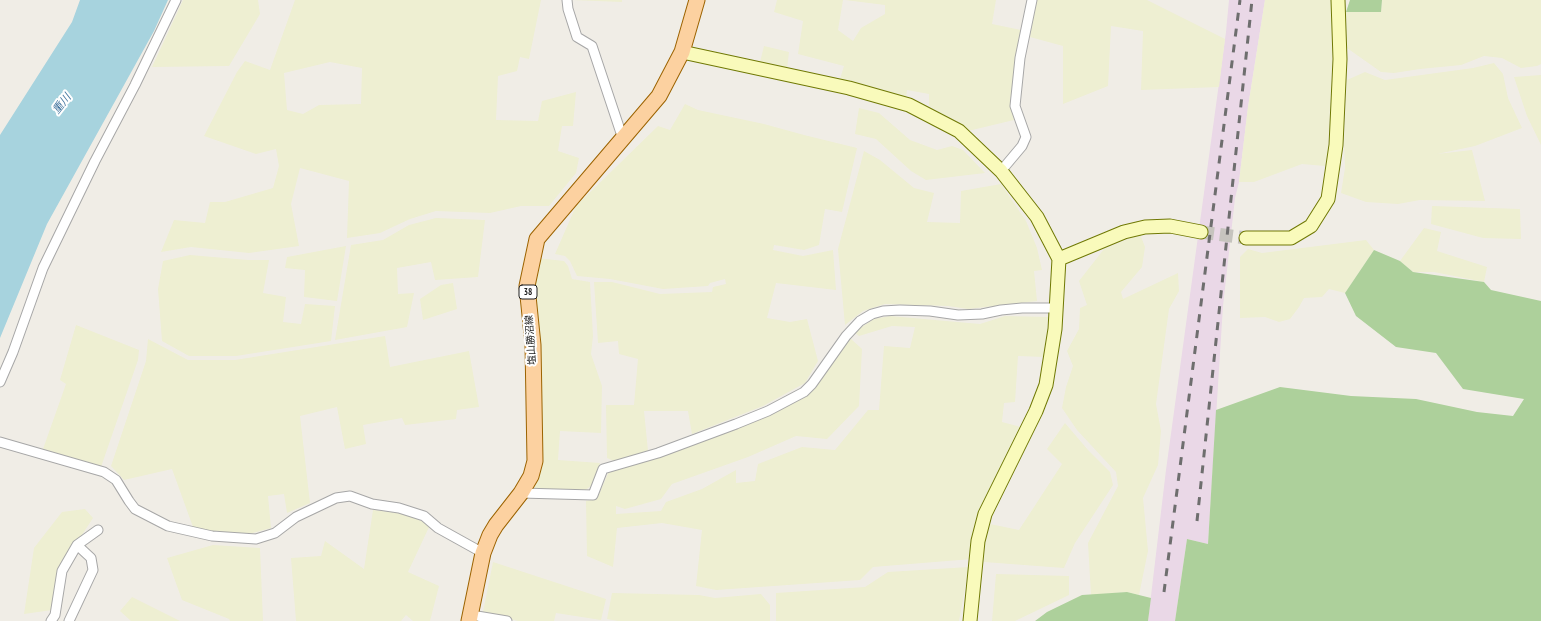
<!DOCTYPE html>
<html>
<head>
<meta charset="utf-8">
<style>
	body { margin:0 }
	canvas { display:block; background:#f0ede6 }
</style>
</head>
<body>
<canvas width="1541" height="621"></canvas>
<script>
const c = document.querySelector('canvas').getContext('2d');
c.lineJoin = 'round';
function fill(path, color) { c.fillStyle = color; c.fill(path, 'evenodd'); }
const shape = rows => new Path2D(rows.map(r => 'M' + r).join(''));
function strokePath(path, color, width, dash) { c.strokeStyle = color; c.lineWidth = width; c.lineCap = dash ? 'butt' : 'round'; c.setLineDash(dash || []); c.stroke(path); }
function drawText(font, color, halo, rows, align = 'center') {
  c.font = font + ' "PT Sans Narrow","Noto Sans JP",sans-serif'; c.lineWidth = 4; c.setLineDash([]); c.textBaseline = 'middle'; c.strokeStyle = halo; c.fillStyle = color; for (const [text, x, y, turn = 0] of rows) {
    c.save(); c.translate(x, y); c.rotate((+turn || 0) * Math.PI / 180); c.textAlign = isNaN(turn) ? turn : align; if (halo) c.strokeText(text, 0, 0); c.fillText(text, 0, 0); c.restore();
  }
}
const industrial = shape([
	[1229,0,1265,0,1248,107,1239,182,1235,198,1223,306,1208,544,1187,539,1175,621,1148,621,1166,470,1226,32]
]);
const farmland = shape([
	[183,0,258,0,260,14,229,66,152,67],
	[295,0,541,0,529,59,520,57,517,71,498,76,496,120,538,121,542,101,576,92,573,126,562,126,558,151,579,158,576,173,549,206,521,206,490,213,436,211,410,219,380,233,347,238,349,181,300,168,291,204,299,246,249,253,191,247,161,252,174,220,205,223,210,202,225,202,273,188,279,166,276,149,256,154,204,136,237,72,245,61,270,70],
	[330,62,362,68,361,104,319,105,303,114,287,110,284,73],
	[572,0,622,0,622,2],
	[777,0,843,0,838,30,853,41,861,28,885,14,885,5,845,0,996,0,992,24,1021,30,1010,101,1014,120,968,131,929,106,929,94,907,90,906,98,839,82,844,66,798,54,803,21,774,12],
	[1036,0,1147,0,1225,39,1219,87,1141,90,1143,31,1111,26,1108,86,1063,104,1063,46,1030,37],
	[1265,0,1331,0,1333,44,1328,151,1325,166,1302,164,1254,182,1239,182,1248,107],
	[1382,0,1541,0,1541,64,1537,66,1521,68,1502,58,1484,56,1461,65,1420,69,1394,73,1381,72,1347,48,1346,12,1381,12],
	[764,46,789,52,787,69,760,62],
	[1494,63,1503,74,1508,98,1522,128,1475,146,1437,154,1472,150,1485,201,1420,200,1398,204,1366,202,1341,193,1345,168,1344,144,1347,80,1365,72,1385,80,1473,68],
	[1541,75,1541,145,1527,116,1514,77],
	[685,104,698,110,764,124,804,135,857,148,842,212,825,209,819,245,804,250,774,245,773,250,803,256,833,250,836,290,776,283,767,318,790,322,807,319,818,361,805,383,763,406,692,434,688,411,644,411,648,451,614,461,607,458,606,405,634,405,638,359,619,354,618,341,598,343,594,282,612,282,660,294,712,292,713,287,726,284,725,279,710,283,708,286,663,289,610,279,577,276,570,261,565,256,555,254,576,206,658,126,670,130],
	[859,108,879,113,910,140,937,150,952,146,963,150,985,173,926,180,911,171,876,139,855,134],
	[864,151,880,160,914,188,934,193,927,222,960,223,961,191,1001,184,1026,221,1037,248,1042,270,1034,271,1037,301,968,309,948,306,885,304,863,311,845,325,838,249],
	[1432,206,1520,209,1521,239,1483,238,1431,224],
	[436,218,485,220,478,277,435,280,431,262,397,268,398,294,414,293,407,327,335,340,351,245,383,240,409,225],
	[1424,228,1441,232,1437,251,1487,267,1484,282,1434,272,1413,272,1400,261],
	[1140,234,1145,247,1142,267,1121,292,1123,299,1178,273,1179,291,1169,309,1156,404,1161,431,1158,465,1143,498,1148,551,1139,595,1127,592,1091,595,1088,543,1118,486,1116,472,1077,430,1062,408,1066,387,1073,366,1067,351,1079,329,1080,308,1087,305,1079,281,1104,249],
	[1366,240,1374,250,1345,293,1329,289,1322,297,1304,298,1299,307,1290,319,1279,322,1265,317,1240,318,1240,257,1248,249,1262,253],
	[346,246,337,301,304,297,305,270,285,268,287,257],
	[190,255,248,260,269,260,263,293,286,297,283,322,301,324,305,304,335,306,331,341,236,356,189,356,162,341,158,289,163,261],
	[537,258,564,261,568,266,572,279,590,282,593,336,591,354,602,386,601,433,560,431,558,460,600,463,591,486,584,491,537,490,532,486,531,289],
	[453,283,457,309,423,320,420,299,441,285],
	[890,316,980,324,1005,316,1048,317,1045,357,1018,356,1015,402,1004,403,1002,422,1021,427,972,559,873,567,860,580,716,590,696,586,702,530,662,523,617,528,613,567,587,556,586,501,597,499,609,471,736,429,804,398,816,386,850,338,862,349,859,406,827,439,796,436,748,457,672,484,661,499,625,509,616,506,616,514,661,511,666,502,702,489,736,470,736,483,755,481,758,464,802,447,835,450,868,410,879,410,884,346,910,348,915,327,892,326,859,336,854,332,874,319],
	[76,325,139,350,138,360,101,467,43,449,66,384,60,380],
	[385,336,390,367,469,351,479,407,457,410,456,419,405,425,402,418,363,425,366,444,345,449,337,407,300,416,310,503,287,513,284,494,268,496,271,528,249,534,208,531,193,527,172,469,124,480,111,466,146,361,148,339,188,360,235,360],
	[1065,423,1088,450,1110,472,1113,485,1075,543,1064,568,984,562,984,546,990,524,1019,530,1062,464,1047,449],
	[85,509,93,518,57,573,52,610,24,614,34,548,62,512],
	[373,510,406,514,430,525,408,572,439,586,430,621,413,621,406,615,401,621,296,621,291,558,321,556,325,541,364,569],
	[213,545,260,548,263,621,230,621,229,619,182,600,167,558],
	[493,562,606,599,601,620,556,613,554,621,518,621,483,612],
	[969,567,959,621,776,621,776,593,865,587,888,572],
	[996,574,1069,576,1069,595,1015,621,992,621],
	[612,593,699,595,715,598,761,594,770,605,770,621,618,621,607,619],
	[132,597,180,621,131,621,120,611]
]);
const forest = shape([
	[1350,0,1382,0,1381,12,1346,12],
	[1374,250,1400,261,1413,272,1484,282,1491,290,1541,301,1541,621,1175,621,1187,539,1208,544,1216,410,1280,387,1351,396,1416,399,1477,412,1513,416,1524,399,1463,389,1436,353,1396,347,1356,316,1345,293],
	[1127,592,1151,598,1148,621,1035,621,1047,612,1082,595]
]);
const water = shape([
	[80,0,168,0,154,31,47,224,0,338,0,135,72,22]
]);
const secondaryTunnel = shape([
	[1201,232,1246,238]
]);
const street = shape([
	[567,0,568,9,577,37,592,46,623,139],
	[1001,171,1022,146,1026,137,1015,106,1020,58,1032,0],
	[0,382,13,352,43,268,95,161,135,85,176,0],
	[0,442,104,472,116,480,129,501,135,509,168,526,212,536,256,539,275,533,296,517,336,498,350,496,372,504,399,508,424,516,438,528,483,553],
	[521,493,593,495,603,469,658,453,736,424,768,411,804,392,812,384,846,336,860,321,872,314,883,311,900,310,930,311,958,315,982,314,1001,310,1022,308,1057,308],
	[471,615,507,621],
	[51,621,55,615,62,571,77,545,98,530],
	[69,621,93,570,91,558,77,545]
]);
const secondary = shape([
	[682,52,849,88,909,105,959,131,1001,171,1037,217,1059,259],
	[1246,238,1291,238,1311,226,1328,199,1336,145,1340,59,1338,0],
	[970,621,978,541,985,514,1036,411,1046,385,1055,329,1059,259,1124,232,1145,227,1170,226,1201,232]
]);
const primary = shape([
	[469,621,483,553,490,535,496,525,521,493,531,476,535,461,533,345,527,286,537,239,659,96,682,52,697,0]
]);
const rail = shape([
	[1197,521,1252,0],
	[1164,592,1240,0]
]);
const shields = [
	[528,292,18]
];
const shieldNames = [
	["38",528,292]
];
const streetNames = [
	["塩山勝沼線",531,340,-94]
];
const waterNames = [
	["重川",62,104,-52]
];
fill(industrial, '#ead8e7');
fill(farmland, '#eeefd2');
fill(forest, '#add09b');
fill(water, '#a7d3de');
strokePath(secondaryTunnel, '#c6c4be', 13, [13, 6]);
strokePath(street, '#a7a7a7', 11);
strokePath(secondary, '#707905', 15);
strokePath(primary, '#9c6300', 17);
strokePath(street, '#fff', 9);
strokePath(secondary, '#f9fabb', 13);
strokePath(primary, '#fcd1a0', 15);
strokePath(rail, '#6e6e6e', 3, [8, 8]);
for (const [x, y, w] of shields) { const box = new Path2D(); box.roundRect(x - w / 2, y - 7, w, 14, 3); c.fillStyle = '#fff'; c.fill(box); strokePath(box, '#202020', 1); }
drawText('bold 9px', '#202020', null, shieldNames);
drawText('10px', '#202020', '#fff', streetNames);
drawText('italic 11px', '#4677a0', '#fff', waterNames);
</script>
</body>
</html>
